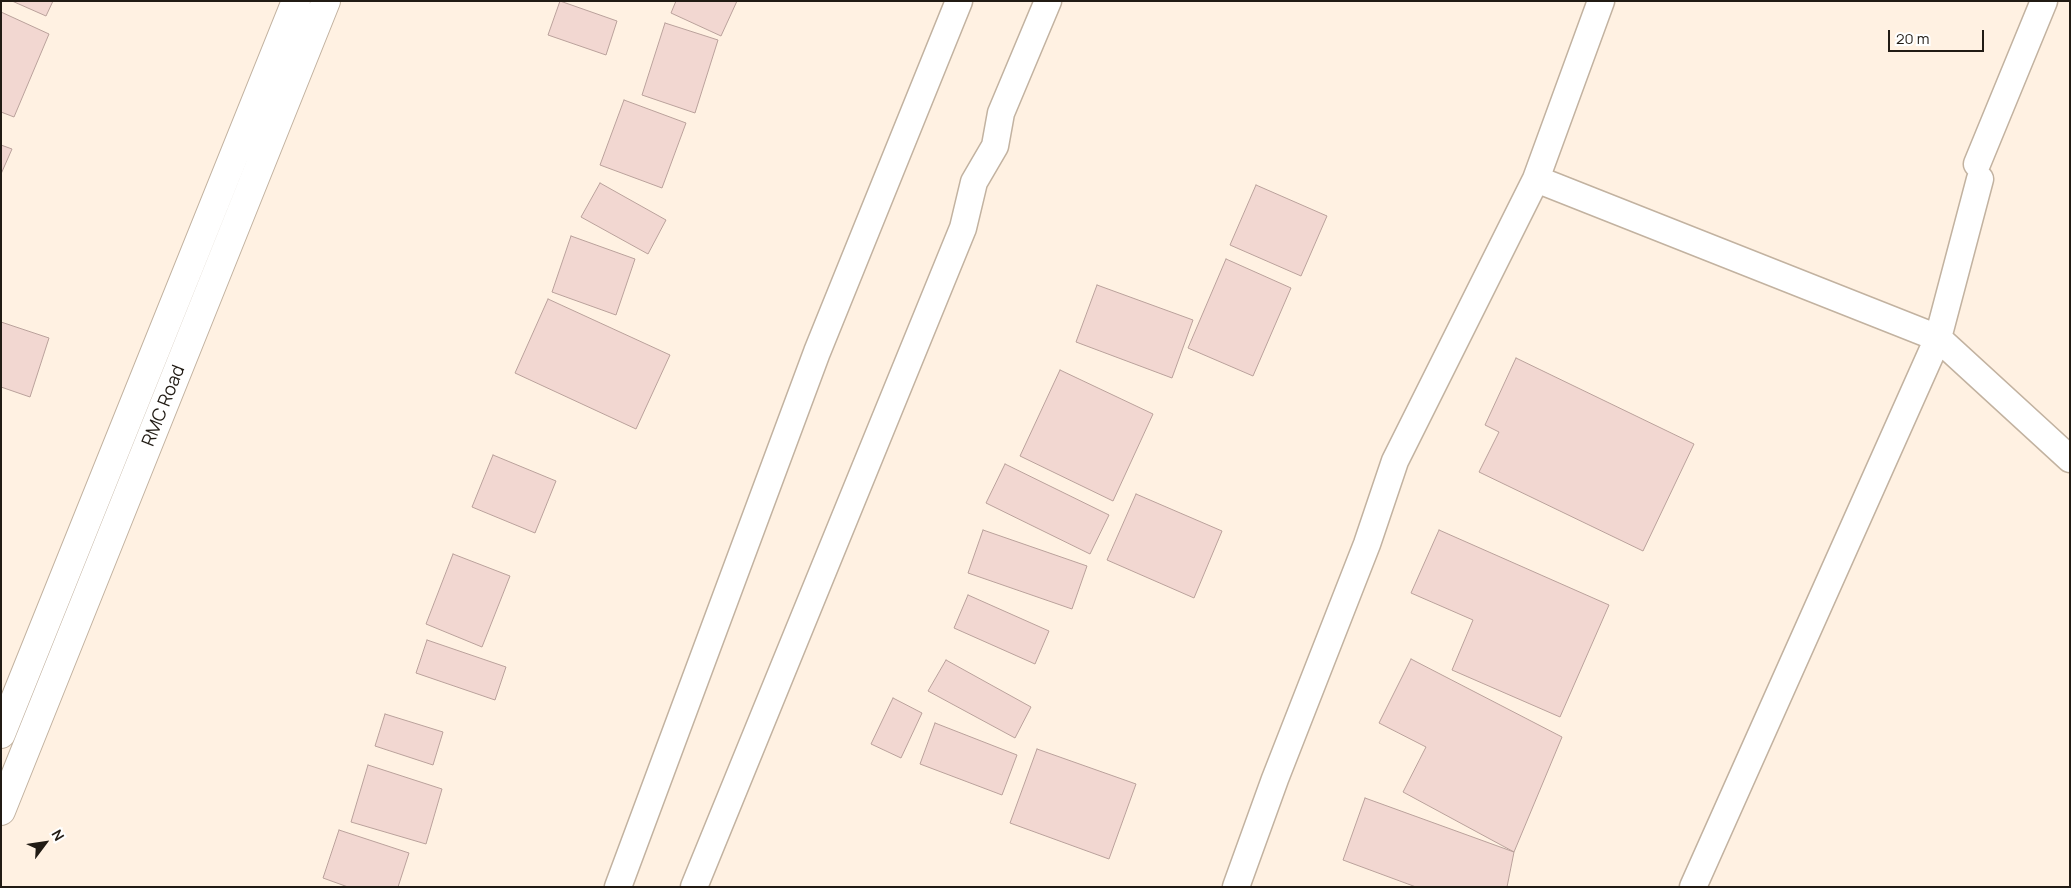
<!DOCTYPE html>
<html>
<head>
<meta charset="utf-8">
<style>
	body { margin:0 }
	#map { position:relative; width:2071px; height:888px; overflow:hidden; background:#fff1e2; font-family:Manrope,sans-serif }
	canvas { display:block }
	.frame { position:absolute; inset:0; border:2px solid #211b14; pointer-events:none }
	.north { position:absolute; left:20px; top:818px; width:50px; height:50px; -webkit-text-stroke:4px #fff; paint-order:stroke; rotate:59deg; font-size:14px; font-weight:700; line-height:20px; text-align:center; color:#211b14 }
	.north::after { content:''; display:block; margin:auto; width:18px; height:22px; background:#211b14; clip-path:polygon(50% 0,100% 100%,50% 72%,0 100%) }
	.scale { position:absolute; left:1888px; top:30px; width:96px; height:22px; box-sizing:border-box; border:2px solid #211b14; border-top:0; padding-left:6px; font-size:15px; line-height:18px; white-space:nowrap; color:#211b14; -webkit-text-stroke:4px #fff; paint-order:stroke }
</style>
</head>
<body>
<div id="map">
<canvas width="2071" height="888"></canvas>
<div class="frame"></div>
<div class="north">N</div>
<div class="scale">20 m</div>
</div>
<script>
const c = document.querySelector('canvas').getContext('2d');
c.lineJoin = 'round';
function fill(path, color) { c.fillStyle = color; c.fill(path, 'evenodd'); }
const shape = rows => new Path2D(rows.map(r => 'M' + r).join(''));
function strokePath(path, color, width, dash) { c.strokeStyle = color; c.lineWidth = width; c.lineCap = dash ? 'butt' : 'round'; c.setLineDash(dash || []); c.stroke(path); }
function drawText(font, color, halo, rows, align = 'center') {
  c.font = font + ' Manrope,sans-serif'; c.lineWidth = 4.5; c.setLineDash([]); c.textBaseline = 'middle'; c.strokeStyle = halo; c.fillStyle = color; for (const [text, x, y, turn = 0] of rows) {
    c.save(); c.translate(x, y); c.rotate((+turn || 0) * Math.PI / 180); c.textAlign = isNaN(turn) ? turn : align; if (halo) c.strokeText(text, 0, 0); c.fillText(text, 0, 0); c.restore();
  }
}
const building = shape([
	[12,1,53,1,46,16,12,1],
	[560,1,617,21,606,55,548,35,560,1],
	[676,1,737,1,721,36,671,13,676,1],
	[1,12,49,34,14,117,1,112,1,12],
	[665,23,718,40,695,113,642,95,665,23],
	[624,100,686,123,662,188,600,165,624,100],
	[1,145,12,149,1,174,1,145],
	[600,183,666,220,648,254,581,217,600,183],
	[1256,185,1327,216,1301,276,1230,245,1256,185],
	[571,236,635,259,616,315,552,292,571,236],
	[1226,259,1291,288,1253,376,1188,348,1226,259],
	[1097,285,1193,320,1172,378,1076,342,1097,285],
	[548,299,670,355,636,429,515,373,548,299],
	[1,322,49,338,30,397,1,387,1,322],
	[1516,358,1694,444,1643,551,1479,472,1499,432,1485,425,1516,358],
	[1060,370,1153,414,1113,501,1020,456,1060,370],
	[493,455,556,481,535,533,472,507,493,455],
	[1005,464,1109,515,1090,554,986,503,1005,464],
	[1136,494,1222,531,1194,598,1107,560,1136,494],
	[983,530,1087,566,1072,609,968,573,983,530],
	[1439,530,1609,605,1560,717,1452,670,1473,620,1411,593,1439,530],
	[453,554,510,576,482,647,426,624,453,554],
	[968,595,1049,631,1035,664,954,628,968,595],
	[427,640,506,667,495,700,416,673,427,640],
	[1411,659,1562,737,1514,852,1403,792,1426,747,1379,723,1411,659],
	[946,660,1031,707,1015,738,928,691,946,660],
	[893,698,922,713,901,758,871,744,893,698],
	[385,714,443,732,433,765,375,746,385,714],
	[935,723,1017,755,1002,795,920,764,935,723],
	[1037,749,1136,784,1109,859,1010,823,1037,749],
	[368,765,442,789,426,844,351,822,368,765],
	[1365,798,1514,852,1507,887,1416,887,1343,860,1365,798],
	[339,830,409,853,398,887,348,887,323,878,339,830]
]);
const street = shape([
	[1977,164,2044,1],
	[1536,179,1938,338,2070,459],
	[618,887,817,352,959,1],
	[694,887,963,228,974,182,995,146,1001,113,1048,1],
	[1236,887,1275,779,1367,544,1395,461,1536,179,1601,1],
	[1693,887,1938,338,1980,179]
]);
const secondary = shape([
	[1,734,296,1],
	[1,811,326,1]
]);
const streetNames = [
	["RMC Road",164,406,-68]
];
fill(building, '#f2d7d1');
strokePath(building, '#baa19b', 1);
strokePath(street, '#c2b2a0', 29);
strokePath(secondary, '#c2b2a0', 30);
strokePath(street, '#fff', 26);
strokePath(secondary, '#fff', 28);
drawText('18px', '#211b14', '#fff', streetNames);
</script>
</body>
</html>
